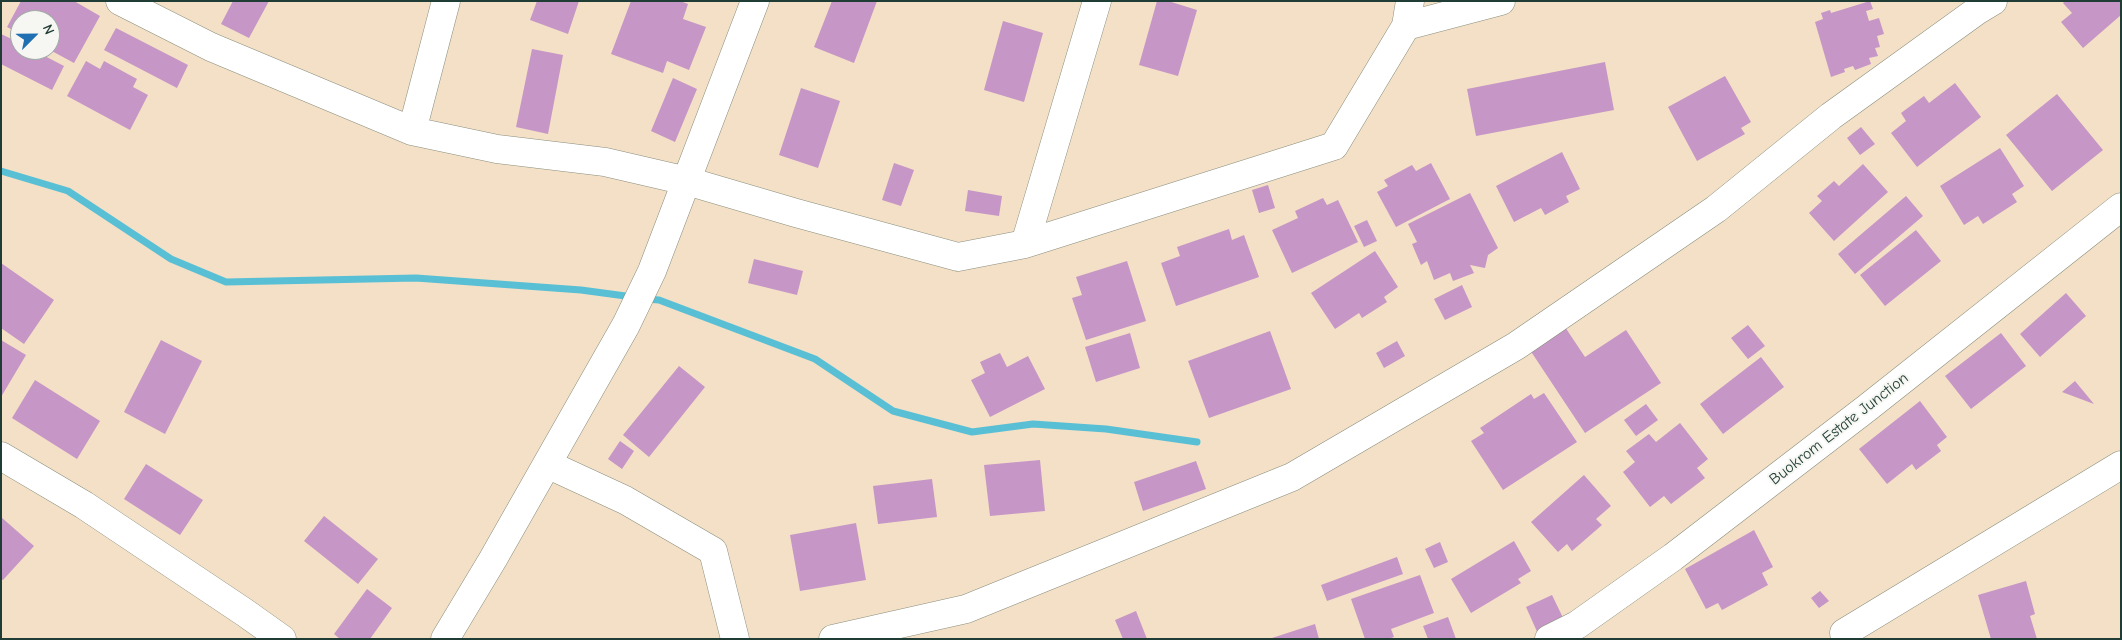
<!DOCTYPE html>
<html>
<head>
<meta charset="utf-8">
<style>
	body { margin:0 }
	#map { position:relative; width:2122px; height:640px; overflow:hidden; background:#f3e0c6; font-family:"Comic Neue",sans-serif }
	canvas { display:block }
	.frame { position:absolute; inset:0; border:2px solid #1f3d34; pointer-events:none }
	.north { position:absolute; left:10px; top:10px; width:50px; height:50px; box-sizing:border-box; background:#f6f6f2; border:1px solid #a0aca6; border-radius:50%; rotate:67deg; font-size:14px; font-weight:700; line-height:20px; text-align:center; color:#1f3d34 }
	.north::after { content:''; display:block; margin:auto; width:18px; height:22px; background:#1f6fb2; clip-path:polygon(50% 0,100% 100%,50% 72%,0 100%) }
</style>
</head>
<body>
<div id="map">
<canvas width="2122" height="640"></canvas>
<div class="frame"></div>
<div class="north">N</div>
</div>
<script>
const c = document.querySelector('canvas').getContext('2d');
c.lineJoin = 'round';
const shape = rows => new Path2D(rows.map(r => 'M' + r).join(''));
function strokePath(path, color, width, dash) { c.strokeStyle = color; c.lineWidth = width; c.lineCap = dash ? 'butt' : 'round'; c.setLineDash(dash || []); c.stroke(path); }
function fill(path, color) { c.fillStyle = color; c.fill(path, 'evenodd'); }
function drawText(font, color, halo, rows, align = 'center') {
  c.font = font + ' "Comic Neue",sans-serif'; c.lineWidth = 4; c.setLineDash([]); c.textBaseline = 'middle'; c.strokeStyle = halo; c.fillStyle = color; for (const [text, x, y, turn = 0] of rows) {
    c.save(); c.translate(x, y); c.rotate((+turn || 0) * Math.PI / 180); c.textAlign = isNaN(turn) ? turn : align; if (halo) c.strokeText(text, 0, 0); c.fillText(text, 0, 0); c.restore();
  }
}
const stream = shape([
	[1,171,68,191,171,259,226,282,416,278,581,290,633,297],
	[646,299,659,300,815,359,893,411,972,432,1033,424,1106,429,1197,442]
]);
const building = shape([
	[21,1,74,1,100,16,74,63,50,50,50,20,20,20,20,34,7,27],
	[233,1,269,1,249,38,221,24],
	[537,1,579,1,568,34,530,20],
	[631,1,680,1,688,4,683,19,706,27,689,70,667,61,663,73,611,54],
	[832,1,877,1,854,63,814,47],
	[1157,1,1168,1,1197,10,1178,76,1139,65],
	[1870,1,1873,9,1866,11,1869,21,1879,18,1884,34,1877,36,1880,47,1875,48,1878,56,1869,58,1871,64,1855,70,1853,66,1844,69,1845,72,1831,77,1815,22,1823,19,1821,13,1830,10,1831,13],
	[2065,1,2121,1,2121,15,2083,48,2061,22,2072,13,2063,3],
	[1003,21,1043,33,1024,102,984,90],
	[116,28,188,65,177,88,104,50],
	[1,34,20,43,20,50,33,50,64,66,52,90,1,64],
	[532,49,563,55,548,134,516,127],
	[86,61,100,69,104,61,137,79,133,87,148,95,130,130,67,96],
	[1605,62,1614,110,1476,136,1467,89],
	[1725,76,1751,122,1741,128,1745,134,1697,161,1668,107],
	[673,78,697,89,675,142,651,131],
	[1955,83,1981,117,1917,167,1891,133,1906,121,1901,113,1924,96,1929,103],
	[801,88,840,101,818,168,779,155],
	[2057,94,2103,150,2052,191,2006,135],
	[1861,127,1875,144,1860,155,1847,138],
	[2000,148,2024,186,2012,194,2017,202,1983,224,1978,216,1964,225,1940,186],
	[1562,152,1580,189,1566,196,1569,202,1545,215,1541,208,1514,222,1496,186],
	[894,163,914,170,901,206,882,200],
	[1431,163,1450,199,1396,227,1377,192,1388,186,1384,180,1412,165,1416,171],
	[1863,164,1888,192,1834,241,1809,213,1822,201,1817,196,1834,181,1839,186],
	[1268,185,1275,208,1259,213,1252,190],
	[968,190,1002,196,999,216,965,211],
	[1470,193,1498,248,1488,255,1485,268,1470,265,1474,273,1453,281,1450,273,1434,280,1427,261,1421,265,1412,244,1417,242,1408,224],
	[1906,196,1923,216,1855,274,1838,254],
	[1323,198,1327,205,1338,200,1358,242,1292,273,1272,230,1298,218,1295,211],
	[1367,220,1377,241,1364,247,1354,226],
	[1229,229,1232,240,1244,235,1259,277,1176,306,1161,263,1180,256,1177,247],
	[1916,230,1941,261,1885,306,1860,275],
	[1375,251,1398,287,1384,297,1387,302,1362,318,1359,313,1335,329,1311,293],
	[754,259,803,271,797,295,748,283],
	[1127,261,1146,321,1086,340,1072,298,1082,295,1076,277],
	[1,263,54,300,24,344,1,328],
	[1462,285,1472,307,1445,320,1434,299],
	[2066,293,2086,316,2040,357,2020,334],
	[1748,325,1765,346,1748,359,1731,338],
	[1565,327,1585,357,1626,330,1661,383,1585,433,1530,350],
	[1270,331,1291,389,1209,418,1188,361],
	[1130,333,1140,368,1096,382,1085,347],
	[2001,333,2026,366,1971,409,1945,376],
	[1,340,26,355,1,397],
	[161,340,202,361,165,434,124,412],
	[1397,341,1405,356,1384,368,1376,353],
	[1000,353,1007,367,1028,356,1045,389,990,417,971,380,985,373,980,362],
	[1761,357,1784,387,1723,434,1700,404],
	[679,366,705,387,649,457,623,435],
	[35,380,100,421,77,459,12,418],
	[2075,381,2094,404,2062,392],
	[1544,393,1577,442,1503,490,1471,441,1484,433,1480,428,1531,394,1534,399],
	[1920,401,1947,437,1937,445,1941,451,1916,470,1912,464,1887,484,1859,449],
	[1646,404,1658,420,1636,436,1624,420],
	[1680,423,1708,459,1697,468,1705,478,1671,504,1664,496,1650,507,1623,472,1635,462,1626,451,1649,434,1656,442],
	[620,441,634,451,622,469,608,459],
	[1040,460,1045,511,990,516,984,465],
	[1196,461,1206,489,1143,511,1134,482],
	[146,464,203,500,180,535,124,499],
	[1584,475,1611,506,1596,519,1602,525,1572,551,1567,544,1558,552,1531,522],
	[932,479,937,517,878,524,873,486],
	[324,516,378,559,358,584,304,541],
	[1,517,34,546,3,580,1,579],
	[856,523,866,580,800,591,790,535],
	[1754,530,1773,567,1762,573,1768,585,1722,610,1718,603,1706,609,1685,569],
	[1514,541,1531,571,1518,579,1521,583,1471,613,1451,579],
	[1440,542,1448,562,1434,568,1425,549],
	[1397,557,1403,574,1327,601,1321,585],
	[1420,575,1434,613,1391,629,1394,637,1388,639,1365,639,1351,599],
	[2026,581,2035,614,2030,616,2037,639,1991,639,1978,595],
	[367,589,392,608,370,639,340,639,334,634],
	[1820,591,1829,601,1819,608,1811,598],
	[1552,595,1566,624,1539,636,1526,607],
	[1136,611,1147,639,1123,639,1115,620],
	[1448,617,1456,639,1428,639,1423,626],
	[1315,624,1319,639,1272,639,1272,638]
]);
const minor = shape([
	[120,1,211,47,412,131,497,149,605,162,687,181,796,213,958,257,1025,244,1334,146,1406,26,1410,1],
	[1406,26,1501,1],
	[412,131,446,1],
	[1025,244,1097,1],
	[1,456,84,505,244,612,282,639],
	[547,464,625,500,713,551,735,639],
	[1844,633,2121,465],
	[445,639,493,559,626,325,652,271,755,1],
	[833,639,966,609,1292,477,1516,346,1716,209,1831,116,1978,10,1993,1],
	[1549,639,1577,625,1673,557,1867,408,2121,207]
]);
const streetNames = [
	["Buokrom Estate Junction",1839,429,-38]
];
strokePath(stream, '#58bfd5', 7);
fill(building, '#c696c6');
strokePath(minor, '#898e7d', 29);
strokePath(minor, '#fff', 28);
drawText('16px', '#1f3d34', '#f6f6f2', streetNames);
</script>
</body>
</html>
